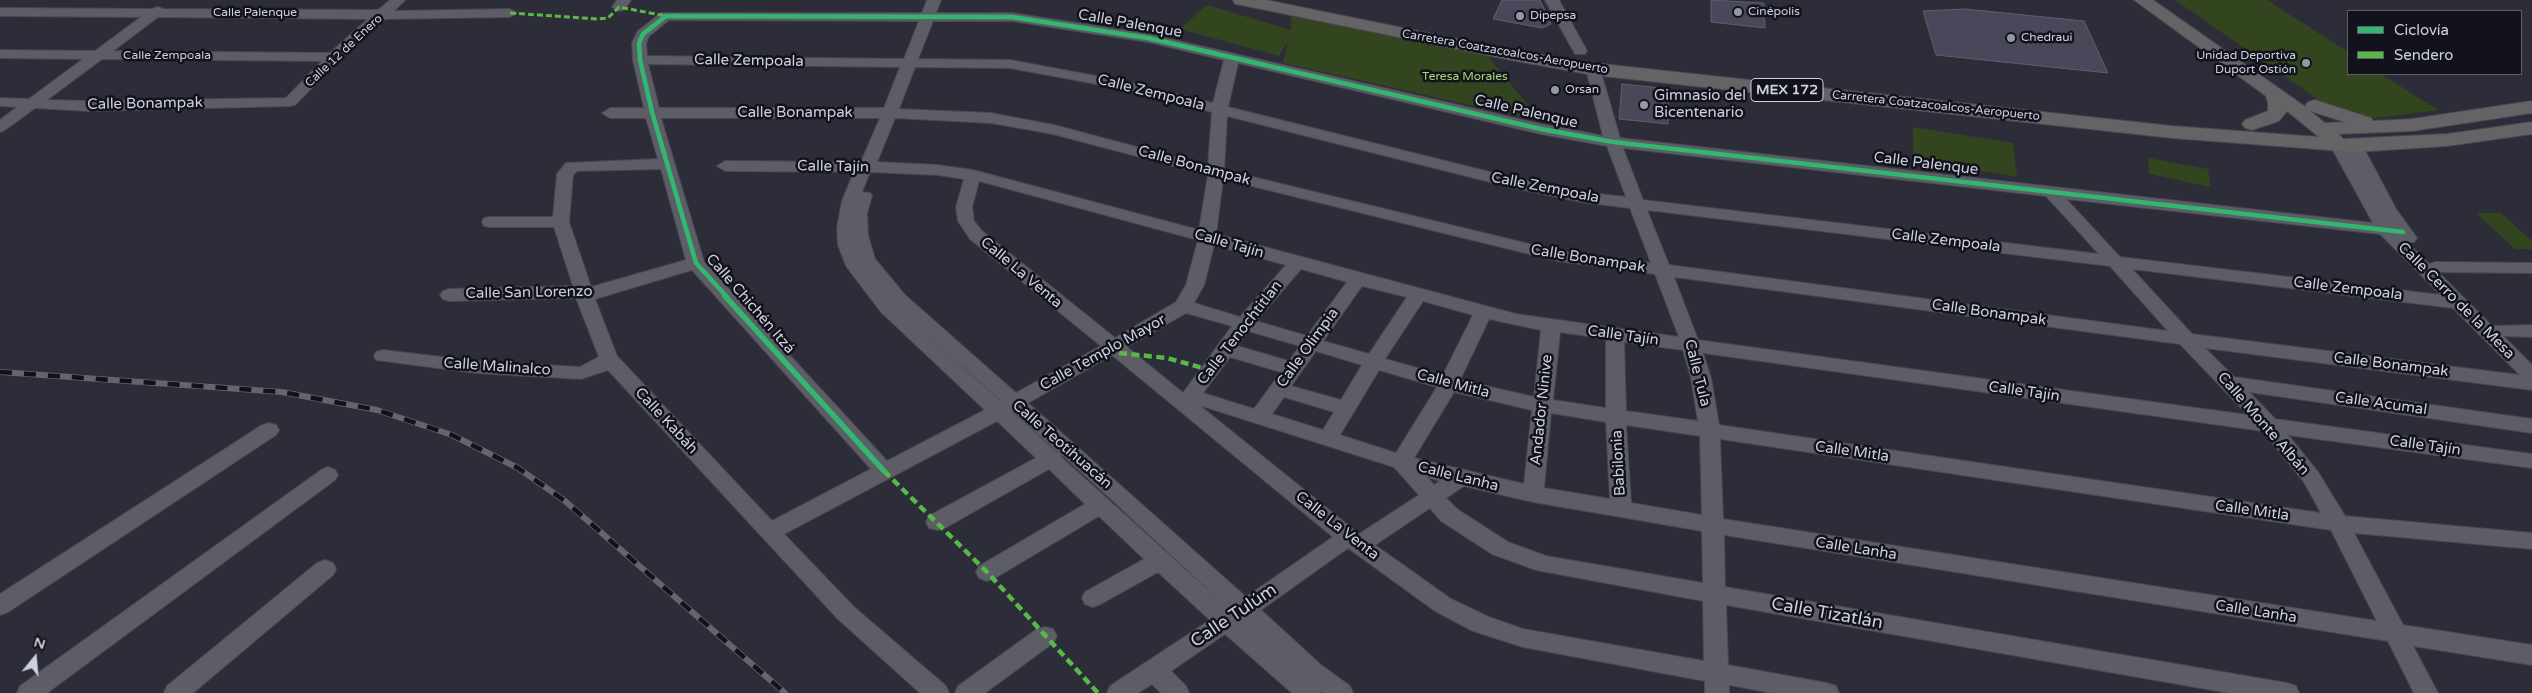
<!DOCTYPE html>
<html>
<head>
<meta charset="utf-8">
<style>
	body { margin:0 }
	#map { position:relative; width:2532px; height:693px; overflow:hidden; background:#2d2d39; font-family:"Varela Round",sans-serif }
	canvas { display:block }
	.legend { position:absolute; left:2347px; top:10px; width:175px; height:65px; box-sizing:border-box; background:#12121c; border:1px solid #5d5e6a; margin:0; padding:6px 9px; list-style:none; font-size:15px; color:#ced0df }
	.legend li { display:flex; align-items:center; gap:10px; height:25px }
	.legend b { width:25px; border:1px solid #5d5e6a }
	.north { position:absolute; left:10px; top:633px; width:50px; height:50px; -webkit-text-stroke:4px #12121c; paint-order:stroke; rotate:17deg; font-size:14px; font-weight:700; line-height:20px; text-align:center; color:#ced0df }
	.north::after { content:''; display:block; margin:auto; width:18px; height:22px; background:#ced0df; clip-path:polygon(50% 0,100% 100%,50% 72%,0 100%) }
</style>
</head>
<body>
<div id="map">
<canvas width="2532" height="693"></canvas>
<ul class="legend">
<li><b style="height:6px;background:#33b770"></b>Ciclovía</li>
<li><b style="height:6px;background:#58b947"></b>Sendero</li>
</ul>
<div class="north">N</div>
</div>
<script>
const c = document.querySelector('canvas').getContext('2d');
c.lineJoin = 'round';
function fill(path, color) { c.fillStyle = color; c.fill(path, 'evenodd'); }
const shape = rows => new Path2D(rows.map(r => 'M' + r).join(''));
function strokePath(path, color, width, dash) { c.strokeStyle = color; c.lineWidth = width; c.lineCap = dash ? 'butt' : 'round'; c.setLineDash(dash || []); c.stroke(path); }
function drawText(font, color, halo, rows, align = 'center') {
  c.font = font + ' "Varela Round",sans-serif'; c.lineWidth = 5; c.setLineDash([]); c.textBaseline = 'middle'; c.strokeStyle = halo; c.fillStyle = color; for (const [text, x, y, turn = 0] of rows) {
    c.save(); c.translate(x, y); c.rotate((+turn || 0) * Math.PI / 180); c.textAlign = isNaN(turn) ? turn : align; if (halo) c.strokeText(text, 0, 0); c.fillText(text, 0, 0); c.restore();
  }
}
const green = shape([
	[2175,0,2267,0,2348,52,2348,74,2381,74,2438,110,2376,118,2363,116,2323,103],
	[1207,5,1291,30,1291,16,1487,55,1541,121,1283,63,1288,41,1279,56,1180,29],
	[1913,127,2013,143,2017,177,1913,159],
	[2148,158,2208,169,2211,187,2149,174],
	[2476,213,2501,213,2532,241,2532,249,2515,249]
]);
const building = shape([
	[1502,0,1540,0,1551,24,1542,28,1493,19,1502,0],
	[1711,0,1764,3,1765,28,1711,22,1711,0],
	[1965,9,2084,21,2108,73,1936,55,1923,11,1965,9],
	[1622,84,1663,88,1669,92,1668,124,1619,119,1622,84]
]);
const minor = shape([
	[390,0,405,0,394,11,510,9,517,13,510,17,385,19,351,48,295,105,290,106,89,111,35,108,5,130,0,132,0,120,17,107,0,106,0,98,29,99,83,59,0,58,0,50,95,51,141,17,0,16,0,8,152,9,158,7,163,9,378,10,390,0],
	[158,17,368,19,330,53,113,51,158,17],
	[102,59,322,61,286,98,89,101,47,100,102,59],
	[617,0,631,0,624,10,619,11,612,7,617,0],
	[927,0,941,0,936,13,1012,13,1148,34,1541,124,1603,136,1586,69,1593,65,1600,69,1620,138,2373,223,2330,145,2338,140,2344,142,2355,161,2347,146,2355,141,2361,143,2396,209,2417,238,2414,242,2408,243,2429,264,2436,262,2532,263,2532,273,2438,272,2492,326,2532,325,2532,337,2503,336,2532,365,2532,390,2205,348,2234,377,2532,419,2532,433,2249,392,2275,419,2532,454,2532,468,2288,435,2318,472,2345,516,2532,533,2532,549,2354,533,2403,625,2532,645,2532,665,2413,646,2438,693,2414,693,2388,641,1724,535,1725,587,2287,683,2296,686,2299,693,2229,693,1726,605,1728,665,1827,683,1836,686,1839,693,1772,693,1729,685,1729,693,1705,693,1705,681,1523,647,1473,631,1435,611,1348,548,1261,610,1321,665,1350,686,1353,693,1323,693,1320,691,1321,693,1292,693,1225,634,1171,671,1186,686,1189,693,1161,693,1152,684,1138,693,1107,693,1110,686,1210,620,1158,572,1101,604,1093,607,1085,604,1082,598,1085,592,1144,559,1099,516,995,578,987,581,979,578,976,572,979,566,1085,504,1049,469,945,528,937,530,929,528,926,522,929,516,1036,458,997,421,784,534,854,607,946,686,949,693,920,693,838,619,608,370,581,379,476,373,376,360,374,356,376,352,383,350,476,361,580,367,599,357,576,298,449,301,443,299,440,295,443,291,449,289,573,286,554,227,490,227,484,226,482,222,484,218,490,217,553,217,557,174,566,163,658,159,646,118,610,118,602,113,610,108,644,108,633,60,632,43,638,31,661,13,922,13,927,0],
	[669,20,919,21,904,59,647,56,646,43,649,36,669,20],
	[933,21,1012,21,1148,42,1224,60,1213,103,1123,81,1010,60,918,59,933,21],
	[1238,63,1541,134,1607,146,1626,197,1581,192,1510,177,1228,107,1238,63],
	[648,64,900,67,884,108,659,108,648,64],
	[915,67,1010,68,1123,89,1212,112,1208,166,1054,125,991,113,899,109,915,67],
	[1227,116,1510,187,1581,202,1630,208,1651,263,1558,251,1224,170,1227,116],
	[661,118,880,118,861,162,725,161,717,166,725,171,854,172,842,201,837,228,838,245,846,266,881,312,985,410,887,461,704,262,661,118],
	[895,118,991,123,1053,134,1208,175,1199,230,973,170,938,165,877,162,895,118],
	[1623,148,2046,196,2099,254,1643,200,1623,148],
	[661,169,686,260,591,287,569,222,573,175,577,171,661,169],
	[870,172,938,175,964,179,956,207,958,221,970,239,1101,346,1016,393,905,295,875,259,868,235,867,213,872,196,870,193,862,192,870,172],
	[1223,179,1558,261,1655,274,1679,337,1516,314,1216,234,1223,179],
	[979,181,1198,240,1186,285,1176,302,1115,338,982,231,974,221,972,207,979,181],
	[2066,199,2380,234,2441,295,2120,257,2066,199],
	[1647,210,2110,266,2168,331,1669,265,1647,210],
	[1214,245,1286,265,1240,317,1194,303,1204,285,1214,245],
	[1301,269,1347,282,1307,336,1256,321,1301,269],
	[2132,269,2453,308,2520,375,2192,334,2132,269],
	[692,270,871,469,772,521,617,356,595,299,692,270],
	[1674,277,2180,344,2248,415,1698,340,1674,277],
	[1362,286,1407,297,1369,354,1323,341,1362,286],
	[1423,301,1473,315,1443,375,1385,359,1423,301],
	[893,303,1001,401,1000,401,893,303],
	[1186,313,1232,326,1183,393,1127,347,1186,313],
	[1489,319,1541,330,1534,397,1460,380,1489,319],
	[1248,331,1300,346,1289,361,1237,346,1248,331],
	[1560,332,1606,339,1606,408,1553,400,1560,332],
	[1624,342,1683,350,1691,378,1698,421,1626,411,1624,342],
	[1316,351,1362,365,1341,400,1291,386,1316,351],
	[1703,353,2263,431,2304,482,2321,513,1719,425,1711,378,1703,353],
	[1112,355,1333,537,1246,597,1028,403,1112,355],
	[1230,357,1281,372,1254,409,1203,393,1230,357],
	[1379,370,1437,387,1396,453,1340,435,1379,370],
	[1454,392,1532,410,1524,484,1414,458,1454,392],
	[1284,397,1334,412,1323,430,1272,414,1284,397],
	[1199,405,1394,467,1419,495,1359,534,1199,405],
	[1012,412,1013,412,1059,453,1056,452,1012,412],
	[1551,413,1606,422,1610,499,1544,488,1551,413],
	[1626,425,1700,436,1702,515,1631,503,1626,425],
	[1720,439,2331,530,2377,621,1723,519,1720,439],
	[1060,453,1110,498,1228,608,1062,458,1060,453],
	[1427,477,1434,479,1440,481,1434,485,1427,477],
	[1464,486,1533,502,1702,531,1703,583,1546,556,1508,542,1457,509,1446,498,1464,486],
	[1430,508,1441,521,1492,554,1536,570,1703,601,1704,661,1523,629,1489,617,1451,599,1375,545,1430,508],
	[1545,0,1559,0,1587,51,1585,54,1575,54,1545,0],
	[269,423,276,425,279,430,276,435,8,612,0,615,0,594,262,425,269,423],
	[328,467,335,470,338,475,335,480,47,693,17,693,20,686,321,470,328,467],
	[325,560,333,563,336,569,333,575,193,693,164,693,167,686,317,563,325,560],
	[1045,627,1053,629,1057,636,1053,643,985,693,955,693,958,686,1037,629,1045,627]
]);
const major = shape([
	[1233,0,1266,0,1511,50,1593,63,2172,126,2319,137,2287,111,2279,121,2252,130,2245,128,2242,124,2245,120,2268,111,2268,103,2266,96,2134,0,2153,0,2307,108,2305,106,2308,102,2315,100,2371,118,2373,121,2412,119,2532,101,2532,113,2412,131,2339,134,2343,139,2447,134,2532,122,2532,134,2447,146,2355,152,2172,138,1593,75,1511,60,1241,5,1235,4,1233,0],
	[2310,111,2345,122,2325,123,2310,111]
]);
const rail = shape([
	[0,372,282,392,377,410,452,435,518,468,565,501,785,693]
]);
const quietFar1 = shape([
	[510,13,598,19,608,18,619,7,666,16]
]);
const quiet = shape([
	[1119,353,1167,358,1210,370],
	[884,471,987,572,1098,693]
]);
const cyclewayFar1 = shape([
	[727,297,696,263,652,112,640,60,639,43,643,34,666,16,1012,17,1148,38,1541,129,1613,142,2403,232]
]);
const cycleway = shape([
	[725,296,884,471]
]);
const markers = [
	[1738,12,5,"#9697a5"],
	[1520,16,5,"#9697a5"],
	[2011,38,5,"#9697a5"],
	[2306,63,5,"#9697a5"],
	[1555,90,5,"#9697a5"],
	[1644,105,5,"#9697a5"]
];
const farPoinames = [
	["Cinépolis",1748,12],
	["Dipepsa",1530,16],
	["Chedraui",2021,38],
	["Unidad Deportiva",2296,56,"right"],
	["Duport Ostión",2296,70,"right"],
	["Orsan",1565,90]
];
const farStreetnames = [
	["Calle Palenque",255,13],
	["Calle 12 de Enero",344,51,-43],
	["Carretera Coatzacoalcos-Aeropuerto",1505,52,10],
	["Calle Zempoala",167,56],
	["Carretera Coatzacoalcos-Aeropuerto",1936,106,6]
];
const farParknames = [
	["Teresa Morales",1465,77]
];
const shields = [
	[1787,90,72]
];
const shieldNames = [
	["MEX 172",1787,90]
];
const streetNames = [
	["Calle Palenque",1130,24,10],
	["Calle Zempoala",749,61,1],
	["Calle Zempoala",1151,93,14],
	["Calle Bonampak",145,104,-1],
	["Calle Palenque",1526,112,13],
	["Calle Bonampak",795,113],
	["Calle Palenque",1926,164,7],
	["Calle Bonampak",1194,166,15],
	["Calle Tajín",833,167,1],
	["Calle Zempoala",1545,188,11],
	["Calle Zempoala",1946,241,7],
	["Calle Tajín",1229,244,16],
	["Calle Bonampak",1588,259,9],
	["Calle La Venta",1021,273,40],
	["Calle Zempoala",2348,289,7],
	["Calle San Lorenzo",529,293,-1],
	["Calle Cerro de la Mesa",2456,301,45],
	["Calle Chichén Itzá",750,304,49],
	["Calle Bonampak",1989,313,8],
	["Calle Tenochtitlan",1240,333,-52],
	["Calle Tajín",1623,336,8],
	["Calle Olimpia",1308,348,-54],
	["Calle Templo Mayor",1103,353,-29],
	["Calle Bonampak",2391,365,7],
	["Calle Malinalco",497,367,4],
	["Calle Tula",1697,373,76],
	["Calle Mitla",1453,384,15],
	["Calle Tajín",2024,392,8],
	["Calle Acumal",2381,404,8],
	["Andador Ninive",1542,410,-84],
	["Calle Kabáh",666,421,47],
	["Calle Monte Albán",2263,424,49],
	["Calle Teotihuacán",1062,445,41],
	["Calle Tajín",2425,446,8],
	["Calle Mitla",1852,452,8],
	["Babilonia",1619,463,-93],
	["Calle Lanha",1458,477,14],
	["Calle Mitla",2252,511,8],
	["Calle La Venta",1337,526,38],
	["Calle Lanha",1856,549,9],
	["Calle Lanha",2256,612,9]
];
const poiNames = [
	["Gimnasio del",1654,96],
	["Bicentenario",1654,113]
];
const nearStreetnames = [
	["Calle Tizatlán",1827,614,10],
	["Calle Tulúm",1234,616,-34]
];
fill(green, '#32451f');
fill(building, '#48485a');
strokePath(building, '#5e5f6a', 1);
strokePath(minor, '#474852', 2);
strokePath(major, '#474852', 2);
fill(minor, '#5d5d66');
fill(major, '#656366');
strokePath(rail, '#64656e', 6);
strokePath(rail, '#12121c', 4.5, [12]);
strokePath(quietFar1, '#58b947', 3, [6, 3]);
strokePath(quiet, '#58b947', 4.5, [8, 4.5]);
strokePath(cyclewayFar1, '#33b770', 4.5);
strokePath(cycleway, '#33b770', 5.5);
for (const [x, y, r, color] of markers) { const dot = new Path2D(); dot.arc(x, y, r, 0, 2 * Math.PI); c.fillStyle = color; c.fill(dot); strokePath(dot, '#12121c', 2); }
drawText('12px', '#ced0df', '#12121c', farPoinames, 'left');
drawText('12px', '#ced0df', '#12121c', farStreetnames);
drawText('12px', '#a9d879', '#12121c', farParknames);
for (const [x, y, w] of shields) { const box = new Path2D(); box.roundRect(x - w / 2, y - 11.5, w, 23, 4); c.fillStyle = '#12121c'; c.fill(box); strokePath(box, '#ced0df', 1); }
drawText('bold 14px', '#ced0df', null, shieldNames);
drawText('15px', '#ced0df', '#12121c', streetNames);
drawText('15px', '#ced0df', '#12121c', poiNames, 'left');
drawText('18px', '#ced0df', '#12121c', nearStreetnames);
</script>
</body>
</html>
